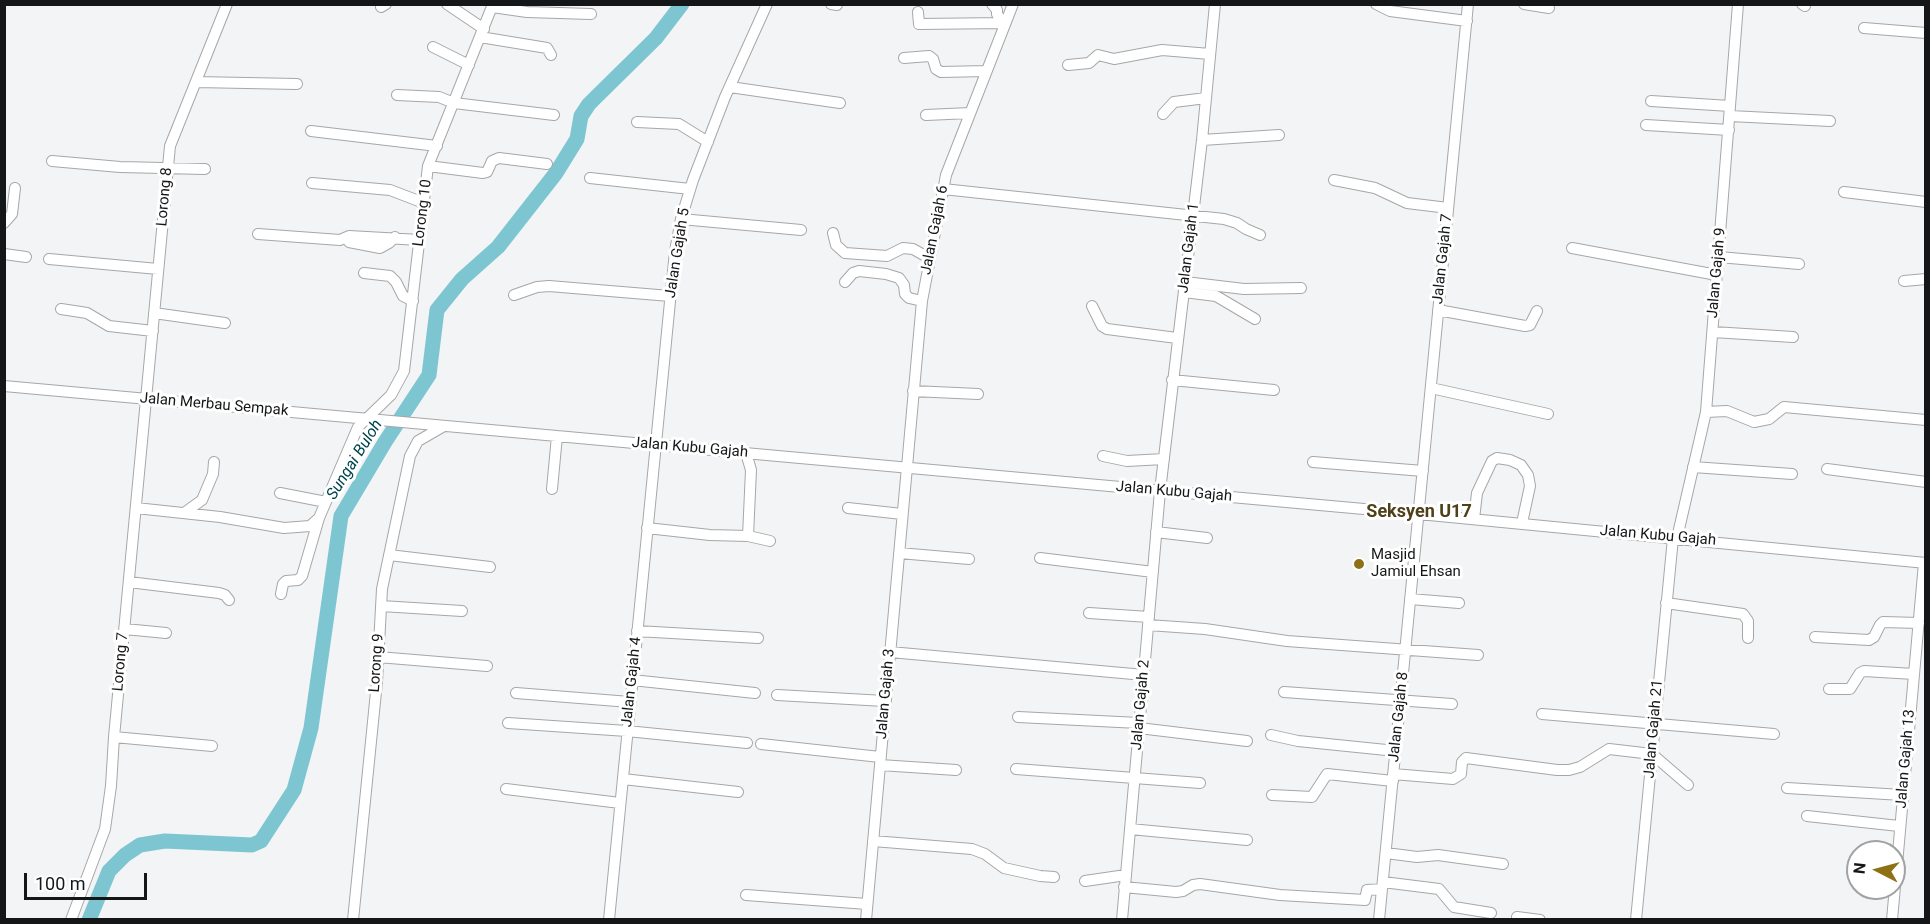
<!DOCTYPE html>
<html>
<head>
<meta charset="utf-8">
<style>
	body { margin:0 }
	#map { position:relative; width:1930px; height:924px; overflow:hidden; background:#f2f4f5; font-family:Roboto,sans-serif }
	canvas { display:block }
	.frame { position:absolute; inset:0; border:6px solid #151617; pointer-events:none }
	.north { position:absolute; left:1846px; top:840px; width:60px; height:60px; box-sizing:border-box; background:#fff; border:2px solid #a1a2a2; border-radius:50%; rotate:276deg; font-size:16px; font-weight:700; line-height:24px; text-align:center; color:#151617 }
	.north::after { content:''; display:block; margin:auto; width:21px; height:27px; background:#8e7115; clip-path:polygon(50% 0,100% 100%,50% 72%,0 100%) }
	.scale { position:absolute; left:24px; top:873px; width:123px; height:27px; box-sizing:border-box; border:3px solid #151617; border-top:0; padding-left:8px; font-size:18px; line-height:21px; white-space:nowrap; color:#151617; -webkit-text-stroke:4px #fff; paint-order:stroke }
</style>
</head>
<body>
<div id="map">
<canvas width="1930" height="924"></canvas>
<div class="frame"></div>
<div class="north">N</div>
<div class="scale">100 m</div>
</div>
<script>
const c = document.querySelector('canvas').getContext('2d');
c.lineJoin = 'round';
const shape = rows => new Path2D(rows.map(r => 'M' + r).join(''));
function strokePath(path, color, width, dash) { c.strokeStyle = color; c.lineWidth = width; c.lineCap = dash ? 'butt' : 'round'; c.setLineDash(dash || []); c.stroke(path); }
function drawText(font, color, halo, rows, align = 'center') {
  c.font = font + ' Roboto,sans-serif'; c.lineWidth = 6; c.setLineDash([]); c.textBaseline = 'middle'; c.strokeStyle = halo; c.fillStyle = color; for (const [text, x, y, turn = 0] of rows) {
    c.save(); c.translate(x, y); c.rotate((+turn || 0) * Math.PI / 180); c.textAlign = isNaN(turn) ? turn : align; if (halo) c.strokeText(text, 0, 0); c.fillText(text, 0, 0); c.restore();
  }
}
const river = shape([
	[89,920,109,871,125,855,140,845,165,841,252,845,261,841,294,790,311,728,341,516,385,442,429,375,437,310,462,279,498,247,556,173,577,139,581,116,589,104,656,38,682,4]
]);
const minor = shape([
	[447,4,484,29],
	[831,4,837,5],
	[992,4,997,10,997,14,1002,22],
	[1376,4,1390,11,1467,21],
	[1524,4,1549,8],
	[1802,4,1805,6],
	[381,7,386,4],
	[492,7,527,12,591,14],
	[918,12,919,24,1005,23],
	[1864,28,1926,33],
	[480,37,547,48,551,55],
	[433,47,469,65],
	[904,58,929,56,933,59,936,69,941,72,986,71],
	[1068,65,1089,63,1098,55,1114,59,1162,50,1210,54],
	[196,82,297,84],
	[730,87,840,103],
	[397,95,439,97,454,103,554,115],
	[1651,101,1730,106],
	[1163,114,1174,102,1206,98],
	[926,115,970,113],
	[1730,116,1830,121],
	[637,122,679,124,708,142],
	[1646,125,1729,130],
	[311,131,437,146],
	[1202,140,1279,135],
	[52,161,120,167,205,169],
	[428,166,483,173,487,172,492,161,499,158,547,164],
	[590,178,690,189],
	[1334,180,1375,188,1407,203,1448,208],
	[312,183,390,190,424,203],
	[943,189,1224,219,1237,223,1246,229,1260,235],
	[1844,192,1926,202],
	[681,219,801,230],
	[4,223,12,214,15,188],
	[833,233,836,245,845,253,887,256,903,248,913,249,929,258],
	[258,234,340,240,349,236,420,240],
	[349,242,380,248,389,243,395,237],
	[1572,248,1717,275],
	[4,254,26,257],
	[1719,257,1799,264],
	[49,259,158,269],
	[364,273,390,276,396,282,403,296,413,301],
	[1904,281,1926,279],
	[845,282,853,273,859,271,886,274,899,278,904,285,905,294,909,298,922,301],
	[1185,282,1244,289,1301,288],
	[1184,292,1216,296,1255,319],
	[514,295,537,287,549,286,670,296],
	[1092,306,1102,326,1107,329,1177,338],
	[61,309,87,313,109,326,153,331],
	[1438,310,1525,326,1530,325,1537,311],
	[154,313,225,323],
	[1713,332,1793,337],
	[1172,380,1274,390],
	[4,386,1419,514,1926,563],
	[1431,388,1548,414],
	[913,391,978,394],
	[1706,412,1727,411,1754,422,1769,419,1784,407,1926,420],
	[746,453,751,470,748,536],
	[1103,456,1127,461,1164,459],
	[1313,462,1423,471],
	[1693,467,1792,474],
	[1827,469,1926,482],
	[552,489,557,436],
	[280,493,326,502],
	[136,508,220,517,284,528,310,526,319,518,358,427,391,395,404,371,428,166,493,4],
	[848,508,902,514],
	[184,513,202,500,213,474,214,462],
	[1474,519,1477,493,1492,461,1497,458,1510,460,1521,465,1528,475,1530,486,1522,523],
	[647,528,710,535,748,536,770,541],
	[1156,532,1207,538],
	[1677,538,1706,412,1738,4],
	[899,553,969,559],
	[389,555,490,567],
	[1040,558,1153,572],
	[129,582,219,593,225,595,229,600],
	[281,594,283,584,286,581,298,580,302,576,319,518],
	[1410,599,1459,603],
	[1666,603,1743,614,1748,621,1748,638],
	[381,606,462,611],
	[1089,613,1149,617],
	[1148,625,1205,629,1287,641,1478,655],
	[125,629,166,633],
	[637,631,758,638],
	[1815,637,1869,640,1874,637,1880,625,1883,622,1919,623],
	[890,652,1144,675],
	[378,657,487,666],
	[632,680,755,693],
	[1829,689,1850,689,1860,673,1864,671,1914,674],
	[1284,692,1452,704],
	[516,693,630,702],
	[777,695,885,701],
	[1542,714,1774,734],
	[1018,717,1139,723],
	[508,723,627,731,747,743],
	[1139,728,1247,741],
	[1271,735,1298,741,1396,751],
	[114,737,212,746],
	[761,744,880,757],
	[880,765,956,770],
	[1016,769,1200,783],
	[1393,774,1453,779,1461,774,1462,762,1466,758,1557,770,1569,770,1580,767,1609,749,1652,754,1688,785],
	[623,779,738,792],
	[1787,788,1902,795],
	[506,789,620,803],
	[1272,795,1312,797,1327,774,1393,781],
	[1807,816,1899,826],
	[1130,829,1247,840],
	[873,841,972,849,985,854,1004,868,1040,876,1054,877],
	[1386,853,1417,857,1438,855,1503,864],
	[1085,881,1126,875],
	[1383,882,1439,889,1454,907,1491,913],
	[1124,887,1176,892,1183,891,1193,885,1200,884,1280,895,1365,900,1367,890,1382,889],
	[746,895,867,904],
	[1517,917,1540,920],
	[71,920,105,829,111,786,114,737,170,146,227,4],
	[353,920,377,682,382,589,410,456,418,441,444,426],
	[609,920,675,251,681,219,693,180,725,97,767,4],
	[866,920,922,301,946,175,1013,4],
	[1122,920,1160,491,1202,140,1215,4],
	[1379,920,1468,4],
	[1636,920,1673,538],
	[1892,920,1924,563]
]);
const markers = [
	[1359,564,6,"#8e7115"]
];
const streetNames = [
	["Lorong 8",165,197,-85],
	["Lorong 10",423,213,-83],
	["Jalan Gajah 6",935,230,-79],
	["Jalan Gajah 1",1189,248,-83],
	["Jalan Gajah 5",678,253,-81],
	["Jalan Gajah 7",1443,259,-84],
	["Jalan Gajah 9",1717,273,-85],
	["Jalan Merbau Sempak",214,405,5],
	["Jalan Kubu Gajah",690,448,5],
	["Jalan Kubu Gajah",1174,492,5],
	["Jalan Kubu Gajah",1658,536,5],
	["Lorong 7",121,662,-85],
	["Lorong 9",377,663,-86],
	["Jalan Gajah 4",632,682,-84],
	["Jalan Gajah 3",886,694,-85],
	["Jalan Gajah 2",1141,705,-85],
	["Jalan Gajah 8",1399,717,-84],
	["Jalan Gajah 21",1654,729,-85],
	["Jalan Gajah 13",1906,759,-85]
];
const poiNames = [
	["Masjid",1371,555],
	["Jamiul Ehsan",1371,572]
];
const waterNames = [
	["Sungai Buloh",355,460,-58]
];
const quarterNames = [
	["Seksyen U17",1419,512]
];
strokePath(river, '#7dc6d1', 15);
strokePath(minor, '#a5a7a9', 12);
strokePath(minor, '#fff', 10);
for (const [x, y, r, color] of markers) { const dot = new Path2D(); dot.arc(x, y, r, 0, 2 * Math.PI); c.fillStyle = color; c.fill(dot); strokePath(dot, '#fff', 2); }
drawText('15px', '#151617', '#fff', streetNames);
drawText('15px', '#151617', '#fff', poiNames, 'left');
drawText('italic 16px', '#00454d', '#fff', waterNames);
drawText('bold 18px', '#4e4018', '#fff', quarterNames);
</script>
</body>
</html>
